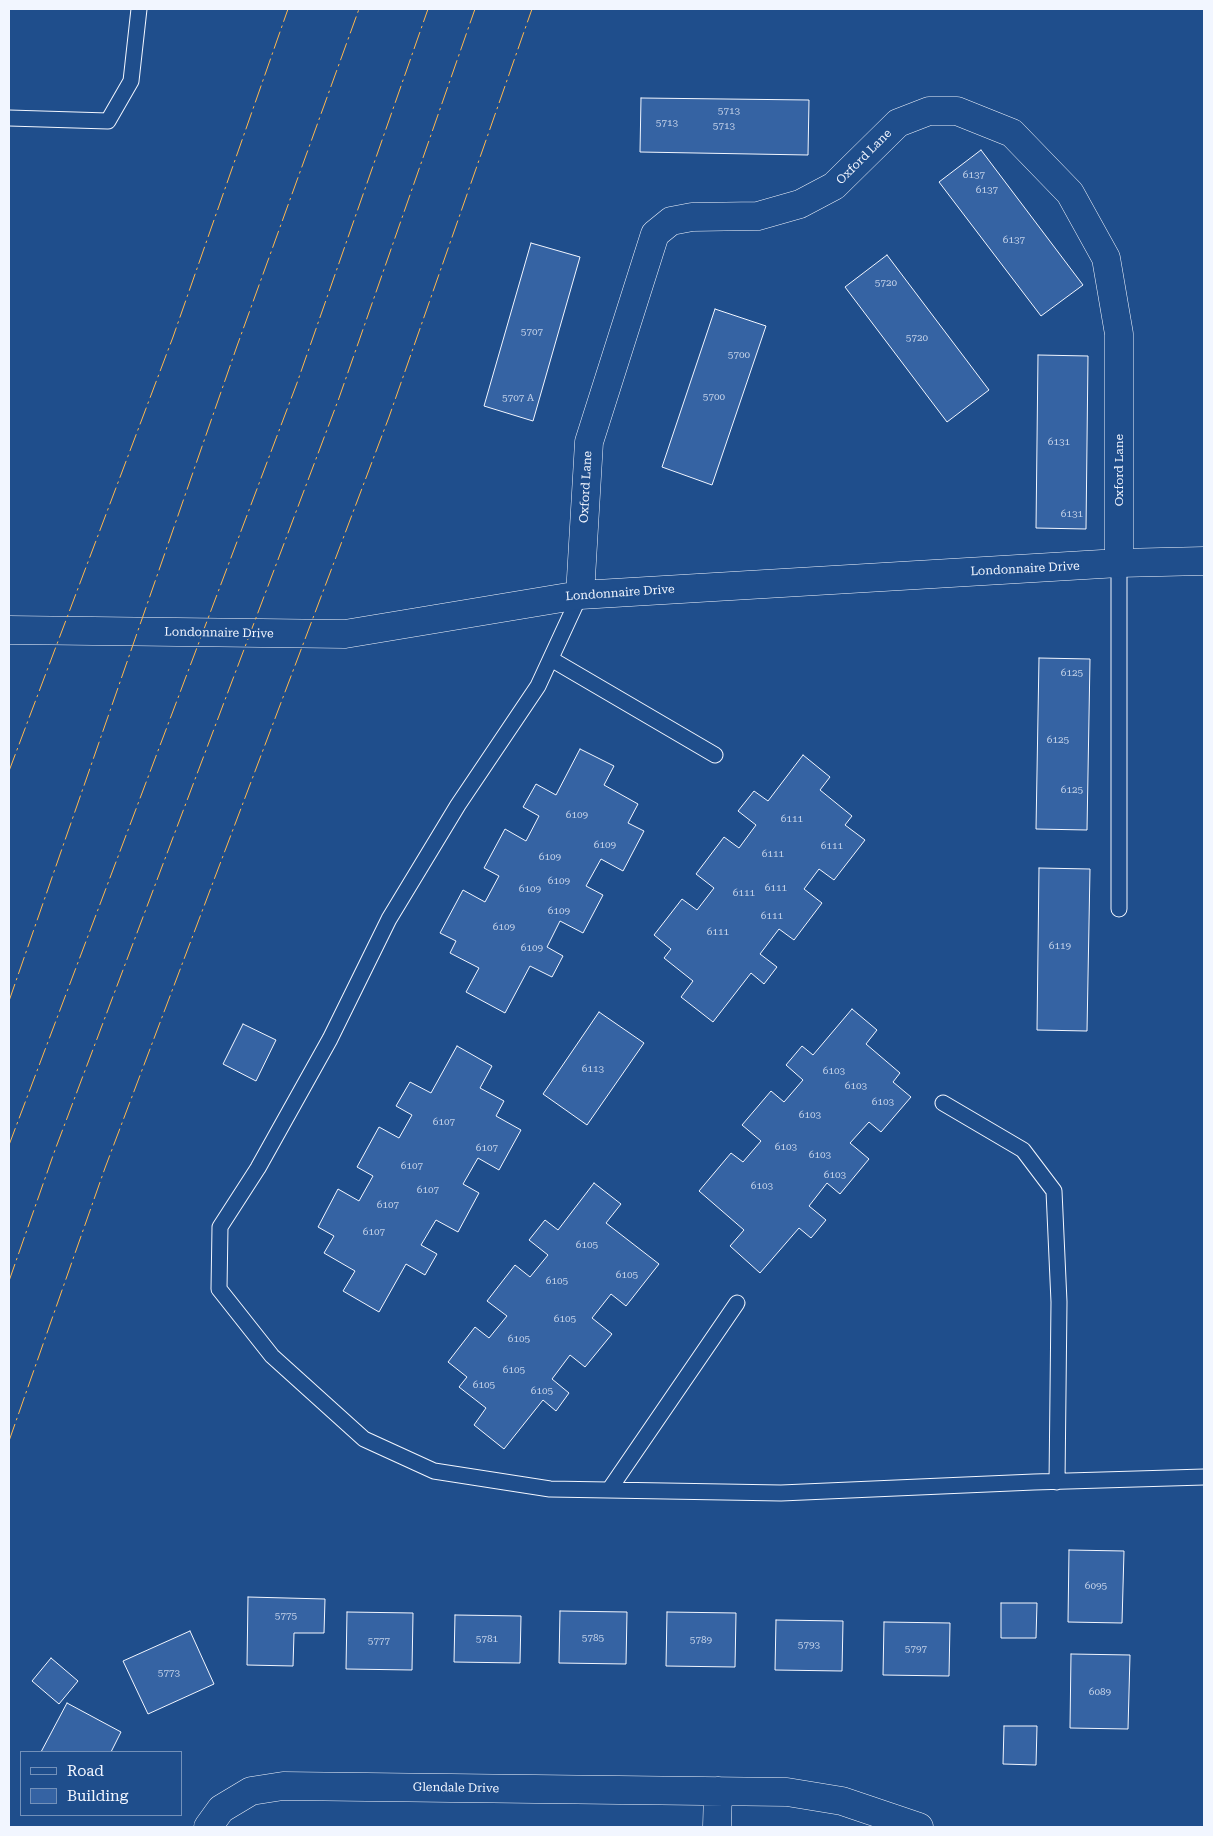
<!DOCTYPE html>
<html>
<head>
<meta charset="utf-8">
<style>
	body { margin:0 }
	#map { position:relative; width:1213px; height:1836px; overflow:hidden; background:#1f4e8c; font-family:"Roboto Serif",serif }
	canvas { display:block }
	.frame { position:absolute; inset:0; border:10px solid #f2f6ff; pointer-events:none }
	.legend { position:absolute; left:20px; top:1751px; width:162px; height:65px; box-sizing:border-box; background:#1f4e8c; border:1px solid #7391ba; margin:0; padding:6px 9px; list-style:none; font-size:15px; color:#f2f6ff }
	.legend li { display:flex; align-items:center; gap:10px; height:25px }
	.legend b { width:25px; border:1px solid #7391ba }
</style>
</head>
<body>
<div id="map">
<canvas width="1213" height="1836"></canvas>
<div class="frame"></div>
<ul class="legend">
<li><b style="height:6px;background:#1f4e8c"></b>Road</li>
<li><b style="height:14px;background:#3563a3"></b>Building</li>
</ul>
</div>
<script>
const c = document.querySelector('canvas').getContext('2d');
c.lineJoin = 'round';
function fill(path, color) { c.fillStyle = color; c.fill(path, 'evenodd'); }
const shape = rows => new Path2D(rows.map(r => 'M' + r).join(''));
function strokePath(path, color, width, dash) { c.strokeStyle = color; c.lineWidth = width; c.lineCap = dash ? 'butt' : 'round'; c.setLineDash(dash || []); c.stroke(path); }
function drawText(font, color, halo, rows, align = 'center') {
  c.font = font + ' "Roboto Serif",serif'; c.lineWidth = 4; c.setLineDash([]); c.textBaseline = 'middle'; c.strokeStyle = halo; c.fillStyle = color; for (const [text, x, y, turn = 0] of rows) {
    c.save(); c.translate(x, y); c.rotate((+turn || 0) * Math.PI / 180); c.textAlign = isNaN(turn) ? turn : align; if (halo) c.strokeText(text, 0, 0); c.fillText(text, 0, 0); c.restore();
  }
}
const building = shape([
	[641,98,809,100,808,155,640,152,641,98],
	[981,150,1083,285,1041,316,939,182,981,150],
	[531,243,580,257,533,421,484,406,531,243],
	[887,255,989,390,947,422,845,287,887,255],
	[715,309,766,326,712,485,662,467,715,309],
	[1038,355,1088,356,1086,529,1036,528,1038,355],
	[1039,658,1090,659,1087,830,1036,829,1039,658],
	[580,749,614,766,604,785,638,804,628,823,644,831,623,871,601,859,586,886,603,895,583,933,560,921,547,947,563,956,552,977,530,966,505,1013,466,992,479,968,450,953,456,941,440,933,463,890,485,902,499,876,484,868,505,829,526,841,539,816,523,807,536,784,556,795,580,749],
	[803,755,830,777,820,790,852,816,845,825,865,840,834,880,819,869,804,889,822,903,794,940,779,929,760,954,777,967,764,984,751,973,713,1022,681,997,693,981,664,958,671,949,654,935,682,899,697,910,714,888,696,874,724,837,739,848,756,825,738,811,754,791,768,801,803,755],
	[1039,868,1090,869,1087,1031,1037,1030,1039,868],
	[852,1009,877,1030,866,1044,900,1073,893,1082,911,1097,881,1132,869,1122,850,1143,869,1159,840,1194,827,1183,809,1206,826,1220,811,1238,799,1228,760,1273,730,1246,744,1230,699,1191,731,1153,743,1162,761,1141,742,1125,771,1091,784,1102,803,1080,786,1065,802,1046,813,1055,852,1009],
	[599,1012,644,1043,587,1125,543,1094,599,1012],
	[243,1024,276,1040,256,1081,223,1064,243,1024],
	[457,1046,492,1066,480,1088,504,1101,496,1116,521,1130,499,1170,478,1158,463,1184,479,1193,458,1232,436,1220,421,1245,437,1254,425,1275,406,1264,379,1312,343,1291,355,1271,324,1253,334,1236,318,1227,338,1189,359,1201,373,1176,357,1167,379,1127,399,1138,412,1115,396,1106,410,1082,431,1093,457,1046],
	[594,1183,621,1204,606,1223,659,1264,626,1306,611,1294,592,1318,612,1334,585,1367,570,1355,552,1379,569,1393,556,1411,543,1400,504,1449,474,1425,486,1408,459,1387,467,1377,448,1362,475,1327,489,1338,507,1316,487,1301,515,1265,530,1277,548,1255,529,1240,545,1220,558,1230,594,1183],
	[1069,1550,1124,1551,1122,1623,1068,1622,1069,1550],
	[248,1597,325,1599,324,1633,294,1633,293,1666,247,1665,248,1597],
	[1001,1603,1037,1603,1036,1638,1001,1638,1001,1603],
	[560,1611,627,1612,626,1664,559,1663,560,1611],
	[347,1612,413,1613,412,1670,346,1669,347,1612],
	[667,1612,736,1613,735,1667,666,1666,667,1612],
	[455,1615,521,1616,520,1663,454,1662,455,1615],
	[776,1620,843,1621,842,1671,775,1670,776,1620],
	[884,1622,950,1623,949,1676,883,1675,884,1622],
	[190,1631,214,1684,148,1714,123,1661,190,1631],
	[1071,1654,1130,1655,1128,1729,1070,1728,1071,1654],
	[51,1658,78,1681,59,1704,32,1681,51,1658],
	[67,1703,121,1732,111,1752,41,1752,67,1703],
	[1004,1726,1037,1726,1036,1765,1003,1764,1004,1726]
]);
const service = shape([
	[9,118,108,121,131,81,139,9],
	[580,595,538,686,458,805,389,919,330,1039,258,1168,220,1227,219,1289,272,1356,364,1439,434,1471,550,1489,781,1493,1034,1482,1204,1477],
	[551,659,715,755],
	[1119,909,1119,563],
	[943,1103,1023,1150,1054,1191,1059,1302,1057,1482],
	[609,1490,737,1303]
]);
const minor = shape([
	[580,595,589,442,655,234,671,221,692,217,758,216,800,204,834,186,898,123,929,111,957,111,1012,133,1070,193,1106,258,1119,334,1119,563],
	[9,630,345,634,580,595,1119,563,1204,561],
	[208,1827,221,1809,251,1791,283,1786,787,1792,842,1801,919,1827],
	[717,1827,718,1791]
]);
const power = shape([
	[9,771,173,337,288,9],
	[9,1001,237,346,359,9],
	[9,1145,297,383,428,9],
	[9,1281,55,1150,339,398,475,9],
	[9,1441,105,1168,389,417,532,9]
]);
const numberNames = [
	["5713",729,111],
	["5713",667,123],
	["5713",724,126],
	["6137",974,175],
	["6137",987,190],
	["6137",1014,240],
	["5720",886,283],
	["5707",532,332],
	["5720",917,338],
	["5700",739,355],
	["5700",714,397],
	["5707 A",518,398],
	["6131",1059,442],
	["6131",1072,514],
	["6125",1072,673],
	["6125",1058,740],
	["6125",1072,790],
	["6109",577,815],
	["6111",792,819],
	["6109",605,845],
	["6111",832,846],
	["6111",773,854],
	["6109",550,857],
	["6109",559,881],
	["6111",776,888],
	["6109",530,889],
	["6111",744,893],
	["6109",559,911],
	["6111",772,916],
	["6109",504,927],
	["6111",718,932],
	["6119",1060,946],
	["6109",532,948],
	["6113",593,1069],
	["6103",834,1071],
	["6103",856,1086],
	["6103",883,1102],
	["6103",810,1115],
	["6107",444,1122],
	["6103",786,1147],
	["6107",487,1148],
	["6103",820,1155],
	["6107",412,1166],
	["6103",835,1175],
	["6103",762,1186],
	["6107",428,1190],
	["6107",388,1205],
	["6107",374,1232],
	["6105",587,1245],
	["6105",627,1275],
	["6105",557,1281],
	["6105",565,1319],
	["6105",519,1339],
	["6105",514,1370],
	["6105",484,1385],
	["6105",542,1391],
	["6095",1096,1586],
	["5775",286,1616],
	["5785",593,1638],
	["5781",487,1639],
	["5789",701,1640],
	["5777",379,1641],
	["5793",809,1645],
	["5797",916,1649],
	["5773",169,1673],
	["6089",1100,1692]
];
const streetNames = [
	["Oxford Lane",864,157,-45],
	["Oxford Lane",1119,470,-90],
	["Oxford Lane",586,487,-87],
	["Londonnaire Drive",1025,569,-3],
	["Londonnaire Drive",620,593,-4],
	["Londonnaire Drive",219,633,1],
	["Glendale Drive",456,1788,1]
];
fill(building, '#3563a3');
strokePath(building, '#f2f6ff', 1);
strokePath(service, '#f2f6ff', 17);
strokePath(minor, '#f2f6ff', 29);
strokePath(service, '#1f4e8c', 15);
strokePath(minor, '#1f4e8c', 28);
strokePath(power, '#ffb74d', 1, [18, 4, 2.5, 4]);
drawText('10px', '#c3d1e8', null, numberNames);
drawText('12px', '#f2f6ff', '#1f4e8c', streetNames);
</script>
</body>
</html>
